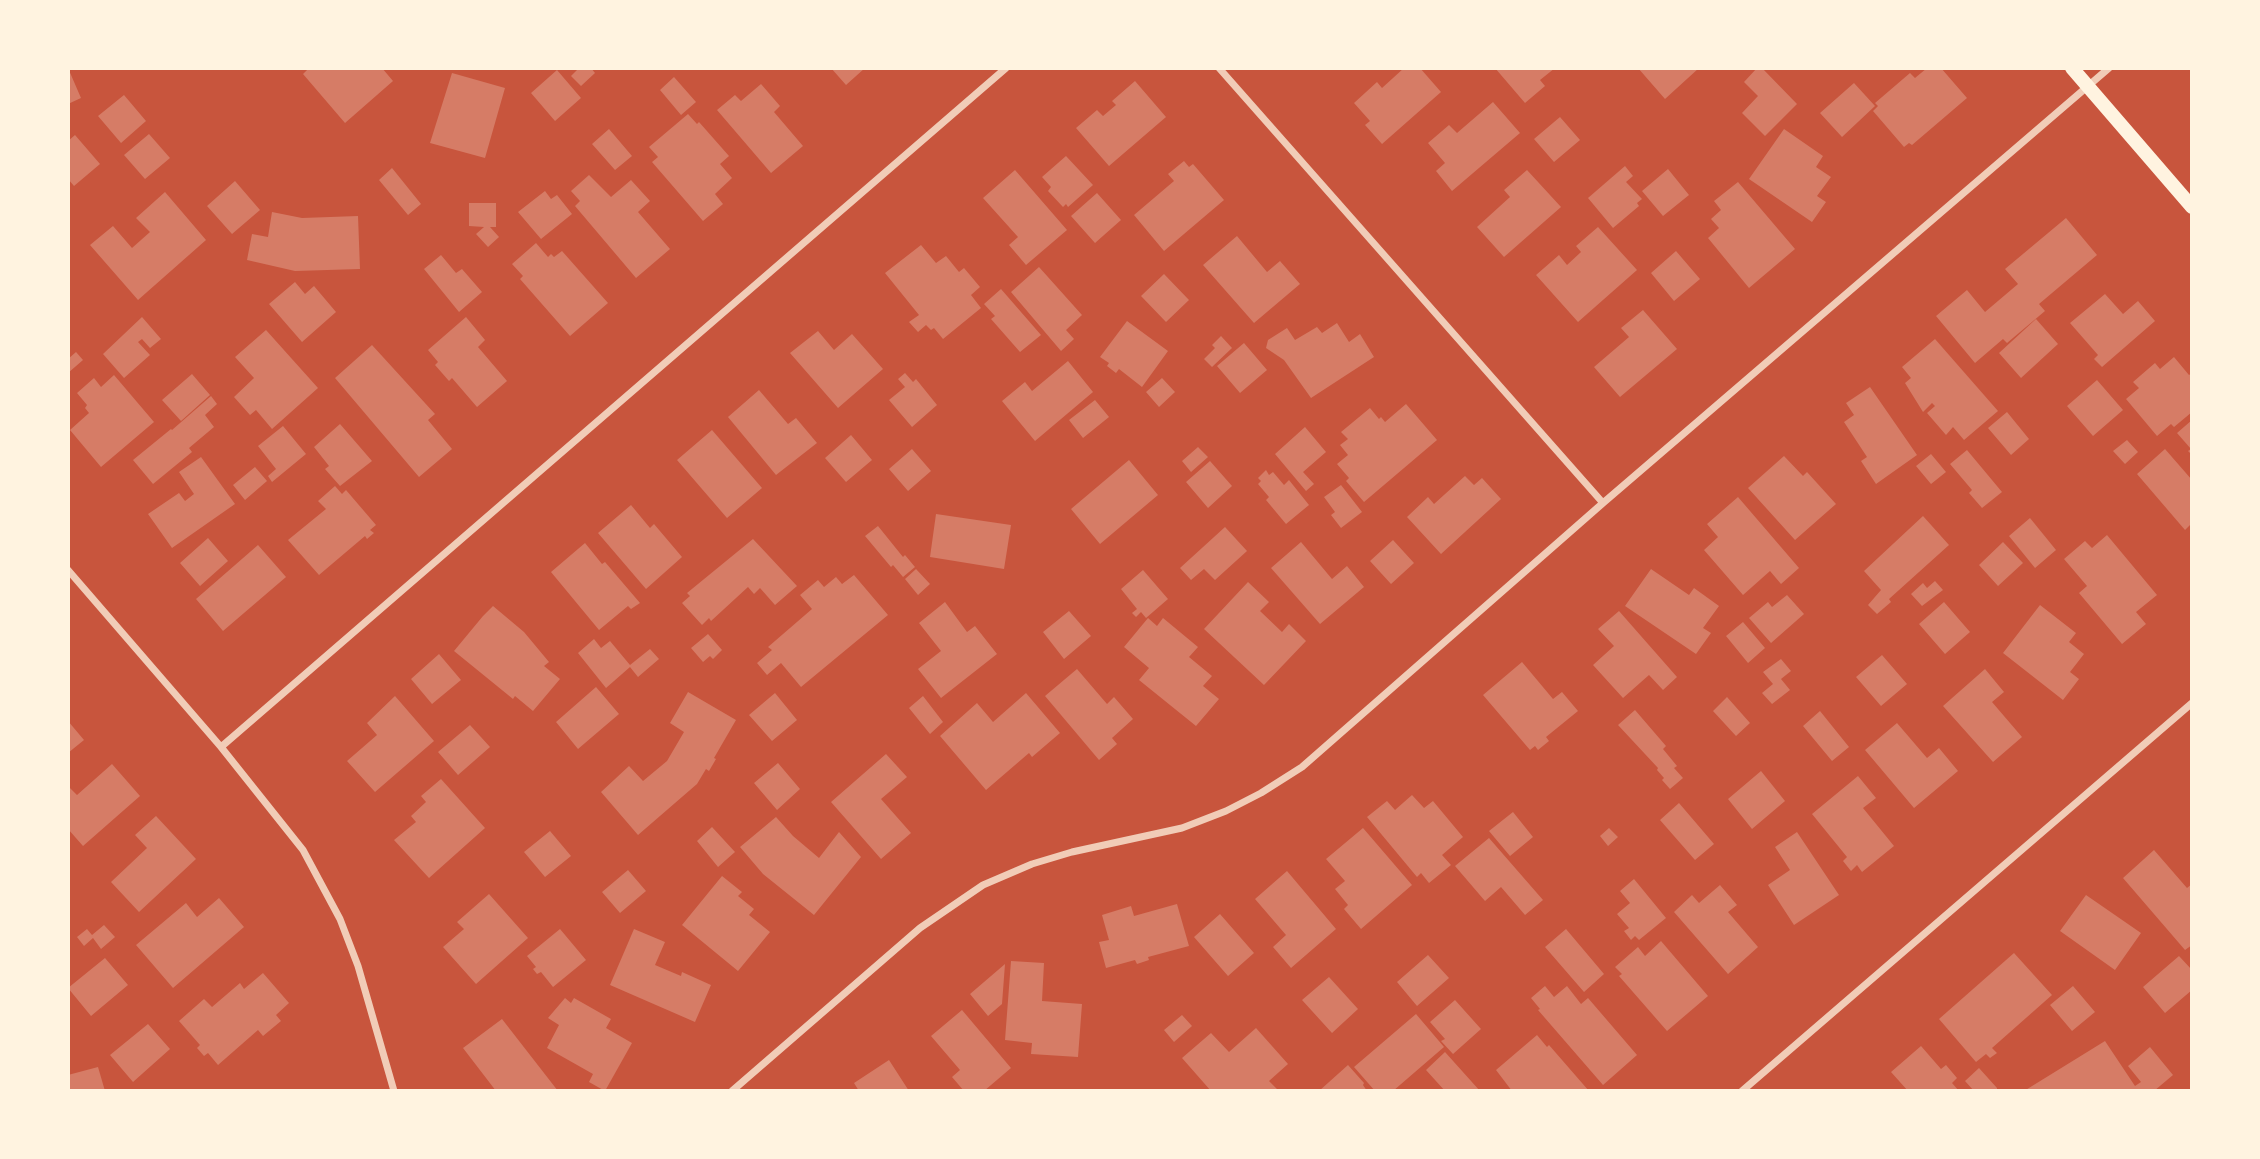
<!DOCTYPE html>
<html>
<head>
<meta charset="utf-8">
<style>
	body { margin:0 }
	#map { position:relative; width:2260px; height:1159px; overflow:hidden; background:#c8553d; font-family:"Alegreya Sans",sans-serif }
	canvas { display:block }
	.frame { position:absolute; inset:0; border:70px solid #fff3e0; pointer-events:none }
</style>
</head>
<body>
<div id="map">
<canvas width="2260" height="1159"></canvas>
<div class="frame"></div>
</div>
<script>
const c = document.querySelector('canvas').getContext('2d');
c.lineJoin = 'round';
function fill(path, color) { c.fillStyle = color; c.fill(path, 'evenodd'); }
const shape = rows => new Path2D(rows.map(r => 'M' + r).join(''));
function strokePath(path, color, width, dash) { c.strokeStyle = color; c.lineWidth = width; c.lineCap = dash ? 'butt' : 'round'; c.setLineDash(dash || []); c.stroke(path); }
const building = shape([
	[68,68,81,98,68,104],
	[309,68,382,68,393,81,345,123,303,74],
	[579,68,591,68,595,73,581,86,571,76],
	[831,68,865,68,846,85],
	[1404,68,1420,68,1441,92,1382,144,1365,125,1370,121,1354,103,1377,82,1382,88],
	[1495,68,1555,68,1540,80,1545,86,1525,103],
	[1638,68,1699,68,1665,99],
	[1757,68,1762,68,1797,104,1765,136,1742,113,1758,96,1744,82],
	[1927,68,1941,68,1967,98,1912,145,1909,143,1904,147,1873,111,1878,106,1875,103,1910,73,1915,78],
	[557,70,581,98,555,121,531,93],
	[452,73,505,88,485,158,430,143],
	[674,77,696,102,681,115,660,90],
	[1135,81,1166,117,1109,166,1076,128,1097,110,1103,116,1116,105,1112,101],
	[1854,83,1875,106,1842,137,1820,113],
	[761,84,780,106,774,112,803,146,771,173,717,110,735,95,741,101],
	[124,95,146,121,121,143,98,116],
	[1493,102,1520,133,1452,191,1436,171,1445,163,1428,143,1449,125,1457,133],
	[688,114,697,124,699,122,729,156,720,164,732,178,715,194,723,204,703,221,652,162,658,157,649,147],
	[1560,117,1580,140,1554,162,1534,139],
	[609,129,632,156,615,170,592,144],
	[1784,129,1823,156,1816,167,1831,177,1817,196,1826,202,1812,222,1749,179],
	[149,134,170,158,145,179,124,155],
	[75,135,100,164,74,186,68,179,68,141],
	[1066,156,1093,185,1068,207,1066,204,1063,207,1048,191,1051,187,1042,177],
	[1184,161,1189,167,1193,164,1224,200,1164,251,1134,215,1174,181,1168,174],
	[1625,166,1633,176,1626,182,1642,199,1637,203,1639,206,1613,228,1588,198],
	[392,168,421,204,408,215,379,180],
	[1668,169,1689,195,1663,216,1642,191],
	[1015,170,1067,230,1026,265,1009,245,1018,237,983,198],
	[1527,170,1561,207,1504,257,1477,227,1510,197,1504,190],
	[589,175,611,197,631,180,650,201,638,212,670,249,636,278,575,206,580,201,571,191],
	[235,181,260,210,232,234,207,206],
	[1738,182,1795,249,1749,288,1708,238,1719,228,1711,219,1721,210,1714,201],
	[545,191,551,199,557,195,572,214,541,239,518,212],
	[165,192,206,240,138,300,90,245,113,226,132,248,150,232,136,218],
	[1097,193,1121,220,1095,243,1071,216],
	[469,203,496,203,496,227,490,227,499,237,488,247,476,234,484,227,469,226],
	[272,212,302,218,358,216,360,269,295,271,247,260,252,234,268,237],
	[2066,218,2097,255,2039,304,2045,311,2007,343,2003,339,1975,363,1936,316,1967,290,1985,312,2018,284,2005,269],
	[1598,227,1637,270,1578,322,1536,275,1559,255,1567,265,1581,252,1576,246],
	[1237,236,1267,272,1280,261,1300,284,1254,323,1203,265],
	[536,243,548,257,551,254,554,257,562,251,608,303,570,336,520,279,523,276,512,264],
	[921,245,936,263,946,256,959,272,964,268,980,287,971,295,981,308,943,339,934,328,931,330,926,325,918,332,909,322,919,315,885,273],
	[1676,251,1700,279,1674,301,1651,273],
	[441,255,456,273,462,269,482,292,459,312,424,269],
	[1039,267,1082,315,1066,330,1074,339,1061,351,1011,292],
	[1164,274,1189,300,1166,322,1141,296],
	[295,282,305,294,314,286,336,312,302,342,269,304],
	[1001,289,1041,335,1020,352,991,319,995,316,984,304],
	[2105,294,2123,314,2138,301,2155,321,2102,367,2094,359,2098,355,2070,323],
	[1643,310,1677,349,1620,397,1594,367,1629,337,1621,328],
	[142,317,161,339,150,348,142,339,138,342,150,355,124,378,103,354],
	[466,317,485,340,478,347,507,381,477,407,452,378,449,381,435,365,438,362,428,350],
	[2036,319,2058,344,2021,378,1999,353],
	[1127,321,1168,351,1142,387,1119,369,1116,373,1107,366,1109,363,1100,357],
	[1337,323,1349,342,1360,334,1374,357,1311,398,1284,360,1266,348,1268,340,1287,328,1295,340,1317,327,1322,333],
	[266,330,318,388,272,429,256,410,250,415,234,397,254,378,235,357],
	[818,331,834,350,852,334,883,369,838,408,790,353],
	[1221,336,1232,348,1212,367,1204,359,1215,348,1212,345],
	[1935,339,1998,411,1964,440,1953,427,1946,435,1927,413,1935,406,1932,403,1923,412,1905,383,1911,378,1902,367],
	[1244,343,1267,370,1240,393,1217,366],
	[372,345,435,414,428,420,452,449,419,477,335,378],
	[76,352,83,360,68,373,68,359],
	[2174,357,2189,375,2192,373,2192,412,2174,427,2171,424,2157,436,2126,399,2139,388,2133,382,2155,363,2160,369],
	[1068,361,1093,392,1035,441,1002,401,1025,382,1032,391],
	[905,373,913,382,916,379,937,405,912,427,889,400,905,387,898,379],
	[192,374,210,395,181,421,162,400],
	[114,375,154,422,101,467,70,430,89,413,85,408,87,405,77,393,94,378,101,387],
	[1162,378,1175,392,1159,407,1146,392],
	[2097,380,2123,410,2093,436,2067,406],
	[1870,387,1917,455,1876,484,1861,461,1867,457,1844,422,1854,415,1846,403],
	[759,390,788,424,796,418,817,443,776,475,728,417],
	[211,396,217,404,205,415,214,427,189,448,192,452,153,484,133,460,171,429,172,430],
	[1095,400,1109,417,1083,438,1069,420],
	[1406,404,1437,440,1364,502,1346,481,1349,478,1337,464,1348,455,1340,445,1348,439,1341,432,1370,408,1379,419,1381,417,1385,422],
	[2007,412,2029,439,2011,455,1988,428],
	[2192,420,2192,455,2188,451,2191,449,2177,433],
	[340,424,372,461,340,486,325,469,329,466,314,447],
	[283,426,306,454,272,482,268,476,276,469,258,446],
	[1305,427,1326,452,1303,472,1314,484,1306,491,1275,454],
	[712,430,762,488,727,518,677,460],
	[851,435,872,460,846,482,825,458],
	[2127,440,2138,452,2125,464,2113,451],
	[1198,447,1208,457,1191,472,1182,461],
	[912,449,931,471,908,491,889,469],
	[2165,449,2192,480,2192,523,2185,530,2137,474],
	[1967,450,2002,492,1982,508,1969,493,1972,490,1950,464],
	[1931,454,1946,472,1931,484,1916,466],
	[1784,456,1803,476,1807,472,1836,504,1795,540,1748,488],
	[201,457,235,504,172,548,148,514,179,493,185,501,194,494,179,472],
	[1129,460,1158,495,1100,544,1071,509],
	[1210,461,1232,486,1208,508,1186,482],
	[255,467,267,481,245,500,233,485],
	[1266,470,1269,475,1273,472,1284,485,1289,480,1309,505,1286,524,1266,500,1269,497,1258,484,1261,481,1258,478],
	[1465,476,1474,485,1482,478,1501,499,1441,554,1407,517,1428,497,1434,504],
	[1341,485,1362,512,1341,528,1331,515,1335,512,1324,497],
	[335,486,342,494,346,490,376,525,370,530,374,533,367,539,365,536,319,575,288,540,326,509,318,501],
	[1738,497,1799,568,1781,584,1770,571,1743,595,1704,550,1718,537,1707,524],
	[631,505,650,528,654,524,682,557,646,589,598,533],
	[936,514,1011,525,1004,569,930,557],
	[1923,516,1949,545,1889,599,1891,602,1877,614,1868,605,1881,590,1864,571],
	[2030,518,2056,550,2035,568,2009,536],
	[878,526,903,557,905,555,915,567,903,577,893,565,891,567,865,536],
	[1225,527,1247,551,1215,580,1204,569,1191,580,1180,568],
	[2107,535,2157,595,2136,612,2146,624,2122,644,2079,593,2087,586,2064,559,2085,541,2092,548],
	[208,538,228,561,200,586,180,563],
	[753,539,797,586,775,605,760,588,754,594,748,587,711,621,709,618,702,625,682,603,690,596,687,593],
	[1393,540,1414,563,1391,584,1370,561],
	[1301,542,1332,579,1347,566,1364,587,1320,624,1271,568],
	[2003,542,2023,563,1998,586,1979,565],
	[585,543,602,564,605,562,640,603,631,609,628,606,599,630,551,572],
	[258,545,286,577,223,631,196,599],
	[916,569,930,584,918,595,905,579],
	[1651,569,1689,595,1694,588,1719,606,1703,628,1711,633,1696,654,1625,606],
	[1143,570,1168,599,1146,618,1141,612,1136,617,1132,613,1137,609,1121,589],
	[854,575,888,615,801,687,781,663,767,675,757,663,772,650,768,647,812,609,800,595,818,580,824,587,836,577,842,584],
	[1935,581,1943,590,1922,606,1911,594,1923,583,1927,588],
	[1248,582,1269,602,1260,611,1282,632,1289,624,1306,641,1264,685,1204,629],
	[1787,595,1804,614,1771,643,1749,618,1768,602,1772,607],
	[945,602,967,632,975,626,997,654,941,698,918,669,941,651,919,623],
	[1944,602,1970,632,1945,654,1919,624],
	[2040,605,2076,633,2069,642,2084,654,2070,672,2079,679,2063,700,2003,653],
	[493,606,524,632,549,662,544,666,560,679,533,711,515,696,513,699,454,651,483,616],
	[1069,611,1091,636,1064,659,1043,632],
	[1619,611,1677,677,1663,690,1649,675,1623,698,1593,665,1614,646,1598,629],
	[1148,618,1157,626,1163,618,1198,647,1189,657,1212,676,1203,686,1219,699,1196,726,1139,680,1149,668,1124,647],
	[1743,622,1765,648,1748,663,1726,636],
	[708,634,722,650,713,659,710,656,703,662,691,648],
	[594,639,601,648,610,641,630,665,650,649,659,659,638,677,630,667,606,688,578,653],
	[439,654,461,680,432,704,411,679],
	[1882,655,1907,684,1881,706,1856,677],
	[1781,659,1791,671,1781,679,1790,690,1772,704,1762,693,1773,684,1763,672],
	[1522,662,1553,699,1562,692,1578,711,1546,737,1549,741,1538,750,1535,746,1530,750,1483,695],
	[1077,669,1107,704,1114,697,1133,719,1112,738,1117,744,1099,760,1045,696],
	[1985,669,2004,692,1992,702,2022,737,1993,762,1943,706],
	[596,687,619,714,578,749,556,722],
	[688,692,736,720,714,758,716,759,709,771,706,769,697,784,638,835,601,792,629,766,643,781,667,761,684,732,670,723],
	[775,693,797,720,772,741,749,715],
	[1026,693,1060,733,1032,757,1029,753,986,790,940,736,977,703,993,722],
	[395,696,434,741,375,792,347,761,377,735,367,723],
	[923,696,943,722,930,734,909,708],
	[1727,697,1750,723,1736,736,1713,711],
	[1635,710,1666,746,1663,749,1677,766,1674,768,1683,778,1670,789,1662,780,1664,778,1657,770,1658,768,1618,725],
	[1820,711,1849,747,1832,761,1803,726],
	[68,721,84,740,68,753],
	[1897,723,1927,758,1939,748,1958,771,1914,808,1865,750],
	[470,725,490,747,458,775,438,752],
	[886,754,907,777,881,799,911,833,881,859,831,802],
	[778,763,800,789,777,810,754,783],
	[112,764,140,796,83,846,68,829,68,786,77,795],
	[1761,771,1785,801,1752,829,1728,799],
	[1858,776,1876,798,1863,808,1894,846,1862,872,1857,865,1851,871,1843,861,1847,857,1812,814],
	[441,779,485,828,429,878,394,840,416,822,411,816,426,802,421,796],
	[1412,795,1424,808,1433,801,1463,837,1442,855,1451,865,1429,883,1421,873,1417,877,1367,817,1387,801,1395,810],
	[1679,803,1714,844,1695,860,1660,820],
	[1513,812,1533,837,1510,856,1489,831],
	[156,816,196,859,139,912,111,882,147,848,135,835],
	[776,817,793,836,819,858,839,832,861,857,814,915,763,874,740,847],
	[712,827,735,852,718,867,697,841],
	[1363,828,1412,885,1361,929,1344,909,1348,905,1335,889,1345,881,1326,859],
	[1609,828,1618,837,1608,846,1600,836],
	[550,831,571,856,545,877,524,852],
	[1797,832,1839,895,1794,925,1768,885,1790,870,1775,847],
	[1489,838,1543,900,1525,915,1501,887,1485,901,1455,866],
	[2154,850,2187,888,2192,884,2192,945,2185,950,2123,878],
	[628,870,646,891,620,913,602,892],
	[1287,871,1336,929,1291,968,1273,947,1286,935,1255,899],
	[722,876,742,892,738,896,754,909,749,915,770,932,738,971,682,925],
	[1634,879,1666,918,1639,940,1635,936,1631,940,1624,931,1629,928,1617,914,1630,903,1620,891],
	[1720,885,1737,905,1728,912,1758,947,1728,974,1674,912,1692,895,1699,903],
	[489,894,528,938,476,984,443,947,464,929,457,922],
	[2086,895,2141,933,2115,970,2060,931],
	[219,898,244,927,173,988,136,945,186,903,197,917],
	[1177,904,1189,946,1148,957,1149,960,1137,964,1135,960,1106,968,1099,942,1109,940,1102,915,1131,906,1134,916],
	[1220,914,1254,953,1228,976,1194,937],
	[104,925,115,937,101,949,93,938,84,946,77,937,87,929,92,935],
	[560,929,586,960,553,987,541,972,537,974,533,969,536,967,527,956],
	[634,929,665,942,655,965,681,976,682,972,711,985,695,1022,610,985],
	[1566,929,1604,974,1584,992,1545,947],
	[1661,941,1708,996,1667,1031,1619,976,1622,974,1615,967,1638,947,1645,956],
	[2014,953,2052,995,1992,1048,1997,1053,1990,1058,1986,1054,1976,1062,1939,1019],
	[1428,955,1449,978,1417,1006,1397,982],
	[2179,956,2192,970,2192,990,2165,1013,2143,987],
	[105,958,128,985,91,1016,68,988],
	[1011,961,1044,963,1042,1001,1082,1004,1078,1057,1031,1054,1032,1043,1005,1040],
	[1005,964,1002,1004,988,1016,970,994],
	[263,973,289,1003,276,1015,281,1021,263,1036,258,1030,218,1065,208,1053,204,1056,197,1048,200,1045,179,1021,204,999,212,1007,240,983,244,989],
	[1329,977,1358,1009,1332,1033,1302,1000],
	[1545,986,1554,997,1567,986,1581,1004,1588,998,1637,1055,1603,1085,1538,1010,1540,1009,1531,998],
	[2073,986,2095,1012,2072,1031,2050,1005],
	[565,998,571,1003,574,998,611,1019,606,1028,632,1043,605,1091,589,1082,593,1074,547,1048,559,1025,548,1018],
	[1455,1000,1481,1029,1453,1054,1441,1041,1445,1039,1430,1022],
	[962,1010,1011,1068,984,1091,964,1091,952,1077,960,1070,931,1036],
	[1416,1014,1444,1047,1393,1091,1375,1091,1354,1067],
	[1182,1015,1192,1026,1174,1042,1164,1030],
	[502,1019,558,1091,496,1091,463,1048],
	[148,1024,170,1049,133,1082,110,1055],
	[1256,1028,1288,1064,1269,1081,1279,1091,1211,1091,1182,1058,1211,1033,1229,1052],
	[1537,1035,1547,1047,1549,1045,1589,1091,1512,1091,1496,1070],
	[2105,1041,2135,1086,2141,1082,2128,1066,2150,1047,2173,1075,2154,1091,2024,1091],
	[1921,1046,1941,1069,1946,1065,1957,1078,1952,1083,1959,1091,1908,1091,1891,1072],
	[1445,1052,1480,1091,1445,1091,1426,1070],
	[889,1060,909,1091,859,1091,854,1083],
	[1348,1065,1364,1083,1363,1085,1367,1091,1319,1091],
	[98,1067,105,1091,68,1091,68,1075],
	[1979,1068,1997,1088,1997,1091,1974,1091,1965,1081]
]);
const minor = shape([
	[1219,68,1603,503],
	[68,570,221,747,303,850,340,919,358,966,394,1091],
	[221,747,1006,68],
	[732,1091,920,928,983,885,1032,864,1072,852,1182,828,1226,811,1261,793,1302,767,1603,503,2109,68],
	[1742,1091,2192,703]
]);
const secondary = shape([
	[2072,68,2192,207]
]);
fill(building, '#d67c66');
strokePath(minor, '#f1ccb7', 7);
strokePath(secondary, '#fff3e0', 14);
</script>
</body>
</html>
